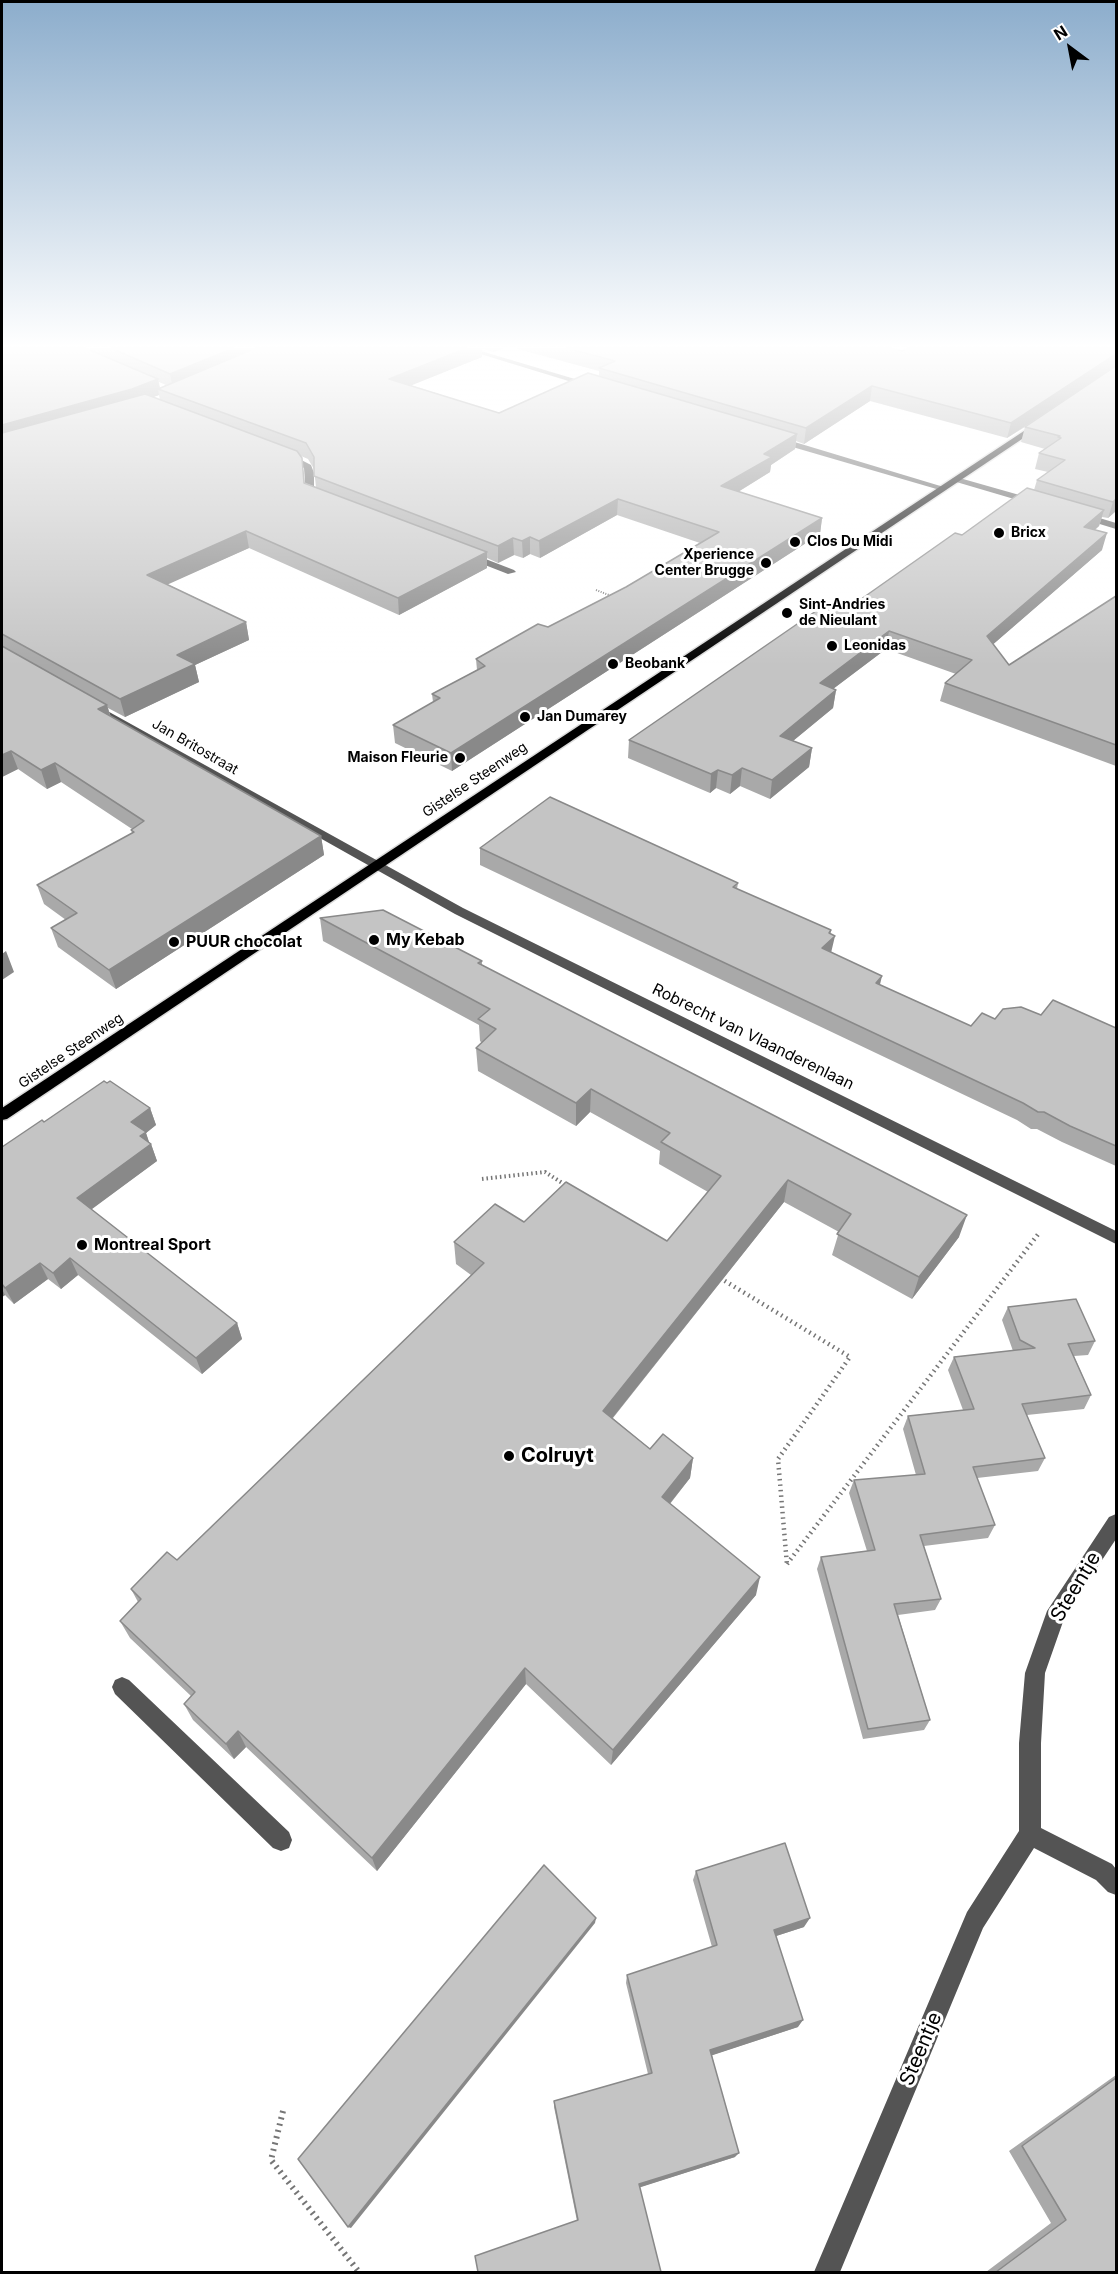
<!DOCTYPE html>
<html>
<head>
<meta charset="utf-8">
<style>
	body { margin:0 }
	#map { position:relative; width:1118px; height:2274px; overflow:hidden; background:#fff; font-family:Inter,sans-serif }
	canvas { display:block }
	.frame { position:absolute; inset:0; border:3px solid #000; pointer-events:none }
	.north { position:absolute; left:1040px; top:18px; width:60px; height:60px; -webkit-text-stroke:4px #fff; paint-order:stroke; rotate:328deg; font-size:16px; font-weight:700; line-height:24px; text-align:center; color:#000 }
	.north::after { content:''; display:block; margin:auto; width:21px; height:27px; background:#000; clip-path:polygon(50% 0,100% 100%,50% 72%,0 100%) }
</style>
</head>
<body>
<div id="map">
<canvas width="1118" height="2274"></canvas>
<div class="frame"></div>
<div class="north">N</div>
</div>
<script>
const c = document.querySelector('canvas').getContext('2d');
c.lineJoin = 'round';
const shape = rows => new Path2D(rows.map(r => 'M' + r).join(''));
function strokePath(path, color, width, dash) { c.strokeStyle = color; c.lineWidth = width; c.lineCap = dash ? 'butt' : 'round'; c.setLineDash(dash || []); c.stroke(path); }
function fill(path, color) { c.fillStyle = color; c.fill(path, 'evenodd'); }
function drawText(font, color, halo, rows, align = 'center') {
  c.font = font + ' Inter,sans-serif'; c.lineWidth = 6; c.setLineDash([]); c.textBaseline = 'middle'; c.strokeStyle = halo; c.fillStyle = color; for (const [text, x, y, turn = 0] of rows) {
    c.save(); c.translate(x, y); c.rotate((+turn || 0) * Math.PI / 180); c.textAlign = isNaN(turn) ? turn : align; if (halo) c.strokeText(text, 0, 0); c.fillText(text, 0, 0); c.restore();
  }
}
const pathFar3 = shape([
	[596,590,614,597]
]);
const pathFar2 = shape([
	[482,1179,545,1172,567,1186]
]);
const pathFar1 = shape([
	[720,1278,850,1357,778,1459,787,1565],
	[787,1564,1039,1233]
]);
const path = shape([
	[283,2111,271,2160,359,2272]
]);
const minor = shape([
	[461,348,471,348,595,385,588,387,461,348],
	[772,437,778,437,947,488,940,490,772,441,772,437],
	[280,452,286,452,311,465,314,473,314,494,321,497,321,501,315,501,306,495,304,468,280,456,280,452],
	[956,477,1037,500,1038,502,1031,504,953,481,952,479,956,477],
	[1083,513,1116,523,1116,529,1080,518,1079,516,1083,513],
	[470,553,514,570,516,572,508,574,467,558,465,556,470,553],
	[93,703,463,908,1116,1231,1116,1244,455,914,89,708,88,706,93,703],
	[1116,1514,1116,1539,1065,1616,1045,1673,1041,1743,1041,1828,1112,1864,1116,1869,1116,1895,1108,1892,1096,1880,1034,1848,983,1928,840,2272,814,2272,967,1912,1019,1831,1019,1743,1025,1673,1047,1611,1109,1517,1116,1514],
	[122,1677,129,1680,289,1832,292,1840,289,1848,281,1851,273,1848,115,1694,112,1687,115,1680,122,1677]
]);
const major = shape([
	[1036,423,1043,425,7,1119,2,1120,2,1108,1036,423]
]);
const wall = shape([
	[2,348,94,352,89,348,504,348,493,352,482,349,482,357,410,385,499,413,599,376,599,371,514,348,891,348,902,351,1116,348,1116,511,1108,518,1102,517,1099,526,1095,530,1102,550,993,644,1009,665,1116,596,1116,766,940,701,945,683,956,674,886,649,833,689,836,690,833,708,793,741,812,748,809,767,770,799,740,786,730,794,716,788,710,793,628,758,629,740,847,609,1034,490,1037,480,1048,472,1035,469,1039,453,1045,449,1021,442,1025,427,1007,438,870,401,804,444,796,441,795,449,771,465,770,472,738,492,822,518,820,534,452,771,395,743,393,725,433,702,432,694,477,670,476,659,548,627,626,587,700,543,617,515,540,558,530,554,523,558,514,555,498,563,487,558,487,568,399,615,249,548,167,584,246,622,249,640,195,665,199,682,125,717,108,708,111,717,321,836,324,855,116,989,58,947,51,928,66,920,44,904,37,885,132,833,131,830,132,829,61,782,47,789,18,769,2,777],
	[159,382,166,385,160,388],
	[159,395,160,400,153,397],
	[301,456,308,459,314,469,316,487,305,483],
	[480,848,738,883,737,889,831,934,831,952,880,985,971,1026,995,1019,1041,1015,1116,1028,1116,1166,1062,1142,1037,1129,1031,1129,1017,1120,480,865],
	[320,918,482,961,482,965,959,1237,912,1299,832,1255,839,1232,784,1202,613,1418,650,1449,693,1458,690,1478,670,1504,756,1595,611,1765,526,1684,377,1871,246,1747,234,1759,193,1720,184,1704,191,1696,130,1638,120,1621,138,1602,131,1589,177,1560,471,1275,456,1264,454,1242,524,1222,667,1241,708,1192,659,1164,660,1151,590,1112,576,1126,478,1071,476,1048,482,1043,480,1041,479,1025,323,941],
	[150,1108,156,1125,146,1133,149,1142,151,1144,157,1161,91,1209,237,1323,242,1339,202,1374,78,1275,61,1289,48,1279,14,1304,5,1295,2,1297,2,1147,44,1122],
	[1008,1307,1095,1341,1088,1355,1074,1356,1091,1395,1084,1409,1027,1415,1045,1458,1038,1471,977,1478,995,1525,988,1538,924,1546,941,1599,935,1610,898,1615,930,1720,924,1730,863,1739,817,1569,821,1557,867,1551,849,1493,854,1480,916,1475,903,1429,908,1416,963,1410,948,1370,954,1357,1013,1351,1002,1320],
	[696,1871,804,1927,776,1936,798,2027,712,2055,735,2157,640,2187,577,2221,554,2107,554,2101,648,2074,626,1983,627,1975,712,1947,693,1880],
	[1116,2075,1116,2272,986,2272,1051,2223,1009,2151]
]);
const shadedWall = shape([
	[234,348,271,348,173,389,170,374],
	[467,348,482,348,482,357,390,394,389,379],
	[493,348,504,348,493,352],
	[1116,354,1116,367,1112,369,1007,438,1011,423],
	[158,379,160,390,158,389,159,395,135,404,2,442,2,425],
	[872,386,870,401,804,444,806,428],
	[797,434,795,449,771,465,770,472,720,503,721,486,764,454],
	[618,499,617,515,540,558,539,541],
	[1116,499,1116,511,1108,518,1113,502],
	[1104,510,1099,526,1079,543,1084,527],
	[822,518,820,534,452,771,451,753],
	[246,531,249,548,151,592,147,575],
	[1107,533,1102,550,982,654,987,636],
	[530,537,530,554,523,558,522,541],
	[513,538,514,555,498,563,498,546],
	[487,552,487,568,399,615,398,598],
	[246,622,249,640,195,665,199,682,125,717,120,699,177,655],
	[889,631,886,649,817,701,820,683],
	[836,690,833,708,777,754,780,736],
	[107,705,112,723,98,709],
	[812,748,809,767,770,799,772,780],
	[11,751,18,769,2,777,2,755],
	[55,763,61,782,47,789,41,770],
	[742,768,740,786,730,794,732,775],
	[718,770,716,788,710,793,711,774],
	[321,836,324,855,116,989,109,970],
	[831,930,829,941,835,936,831,953,822,948,829,933],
	[6,951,14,972,2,980,2,954],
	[882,976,878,993,876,983],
	[591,1089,590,1112,576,1126,576,1103],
	[150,1108,156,1125,146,1133,150,1145,151,1144,157,1161,84,1215,77,1198,131,1122],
	[788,1180,784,1202,602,1431,603,1411],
	[967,1215,959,1237,912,1299,919,1277],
	[70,1258,78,1275,61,1289,53,1273],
	[40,1263,48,1279,14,1304,5,1288],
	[2,1289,5,1295,2,1297],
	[237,1323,242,1339,202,1374,196,1358],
	[693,1458,690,1478,659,1517,662,1497],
	[760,1577,756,1595,611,1765,613,1750],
	[525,1668,526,1684,377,1871,372,1858],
	[238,1731,246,1747,234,1759,226,1744],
	[596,1918,595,1923,351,2228,348,2227],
	[810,1918,804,1927,770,1938,774,1930],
	[803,2020,798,2027,707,2057,710,2050],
	[739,2153,735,2157,638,2188,639,2184]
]);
const building = shape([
	[2,348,85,348,158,379,132,389,2,425,2,348],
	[111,348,234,348,170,374,111,348],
	[256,348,467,348,389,379,499,413,588,373,797,434,764,454,772,457,721,486,822,518,451,753,393,725,440,698,432,694,485,666,476,659,538,624,548,627,626,587,719,532,618,499,539,541,530,537,522,541,513,538,498,546,314,476,314,457,306,443,158,389,256,348],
	[566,348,891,348,902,351,908,348,1116,348,1116,354,1011,423,872,386,806,428,599,368,615,361,566,348],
	[1116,366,1116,499,1113,502,1037,480,1065,460,1039,453,1061,438,1058,437,1060,436,1025,427,1116,366],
	[145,394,297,451,302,458,304,483,487,552,398,598,246,531,147,575,246,622,177,655,195,664,120,699,2,634,2,433,145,394],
	[1027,488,1104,510,1084,527,1107,533,987,636,1009,665,1116,596,1116,745,945,683,972,660,889,631,820,683,836,690,780,736,812,748,772,780,742,768,732,775,718,770,711,774,629,740,829,602,847,609,955,533,962,535,1027,488],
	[2,646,107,705,98,709,321,836,109,970,51,928,77,913,37,885,134,832,131,830,144,821,55,763,41,770,11,751,2,755,2,646],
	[550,797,738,883,733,887,831,930,829,933,835,936,822,948,882,976,876,983,971,1026,982,1013,995,1019,1003,1009,1021,1007,1041,1015,1053,1000,1116,1028,1116,1146,1070,1126,1044,1112,1038,1112,1023,1103,480,848,550,797],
	[383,910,482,961,478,963,967,1215,919,1277,837,1234,851,1214,788,1180,603,1411,650,1449,663,1434,693,1458,662,1497,760,1577,613,1750,525,1668,372,1858,238,1731,226,1744,184,1704,195,1692,120,1621,141,1599,131,1589,167,1552,177,1560,484,1263,454,1242,495,1204,524,1222,566,1182,667,1241,721,1176,661,1142,670,1133,591,1089,576,1103,476,1048,496,1029,478,1019,490,1009,320,918,383,910],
	[104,1081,107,1083,110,1081,150,1108,131,1122,146,1132,140,1136,151,1144,77,1198,237,1323,196,1358,70,1258,53,1273,40,1263,5,1288,2,1284,2,1147,42,1120,44,1122,104,1081],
	[1076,1299,1095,1341,1068,1344,1091,1395,1022,1404,1045,1458,973,1467,995,1525,920,1535,941,1599,894,1604,930,1720,868,1729,821,1557,875,1550,854,1480,925,1474,908,1416,974,1409,954,1357,1035,1348,1020,1340,1008,1307,1076,1299],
	[785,1843,810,1918,774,1930,803,2020,710,2050,739,2153,639,2184,661,2272,478,2272,475,2256,578,2220,554,2101,652,2073,627,1975,717,1945,696,1871,785,1843],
	[544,1865,596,1918,348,2227,298,2159,544,1865],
	[1116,2078,1116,2272,996,2272,1066,2220,1022,2146,1116,2078]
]);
const markers = [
	[999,533,6,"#000"],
	[795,542,6,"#000"],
	[766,563,6,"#000"],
	[787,613,6,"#000"],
	[832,646,6,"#000"],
	[613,664,6,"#000"],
	[525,717,6,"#000"],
	[460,758,6,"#000"],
	[374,940,6,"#000"],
	[174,942,6,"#000"],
	[82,1245,6,"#000"],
	[509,1456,6,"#000"]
];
const farPoinames = [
	["Bricx",1011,533],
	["Clos Du Midi",807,542],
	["Xperience",754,555,"right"],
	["Center Brugge",754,571,"right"],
	["Sint-Andries",799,605],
	["de Nieulant",799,621],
	["Leonidas",844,646],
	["Beobank",625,664],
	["Jan Dumarey",537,717],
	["Maison Fleurie",448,758,"right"]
];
const farStreetnames = [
	["Jan Britostraat",195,747,30],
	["Gistelse Steenweg",475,780,-34],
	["Gistelse Steenweg",71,1051,-34]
];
const poiNames = [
	["My Kebab",386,940],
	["PUUR chocolat",186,942],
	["Montreal Sport",94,1245]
];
const streetNames = [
	["Robrecht van Vlaanderenlaan",753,1037,26]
];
const nearPoinames = [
	["Colruyt",521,1456]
];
const nearStreetnames = [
	["Steentje",1076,1587,-59],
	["Steentje",921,2049,-67]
];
strokePath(major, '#dbdbdb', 3);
strokePath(pathFar3, '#767676', 2, [1, 1.5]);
strokePath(pathFar2, '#767676', 4, [1.5, 3]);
strokePath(pathFar1, '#767676', 4.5, [1.5, 4]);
strokePath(path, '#767676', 6, [2, 4.5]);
fill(minor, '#545454');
fill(major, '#000');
fill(wall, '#a9a9a9');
fill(shadedWall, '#898989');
fill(building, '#c4c4c4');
strokePath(building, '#898989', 1.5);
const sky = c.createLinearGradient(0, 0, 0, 666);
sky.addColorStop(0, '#8cadcc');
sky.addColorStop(0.52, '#fff');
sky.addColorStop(1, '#ffffff00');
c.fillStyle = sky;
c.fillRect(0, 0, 1118, 666);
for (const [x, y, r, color] of markers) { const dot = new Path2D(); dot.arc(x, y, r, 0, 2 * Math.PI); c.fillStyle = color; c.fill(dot); strokePath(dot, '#fff', 2); }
drawText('bold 14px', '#000', '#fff', farPoinames, 'left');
drawText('14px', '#000', '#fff', farStreetnames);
drawText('bold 16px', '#000', '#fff', poiNames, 'left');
drawText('16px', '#000', '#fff', streetNames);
drawText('bold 20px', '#000', '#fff', nearPoinames, 'left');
drawText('20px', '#000', '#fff', nearStreetnames);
</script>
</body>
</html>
